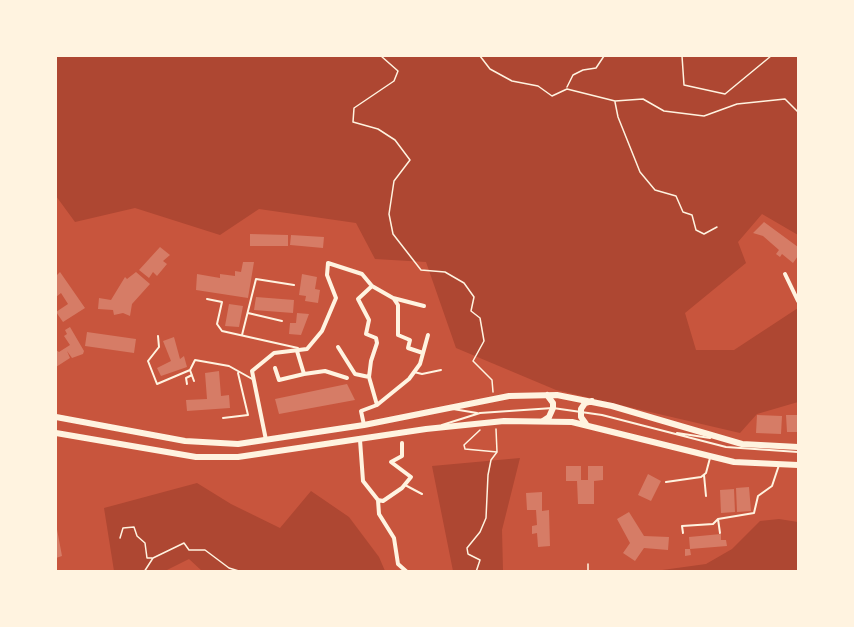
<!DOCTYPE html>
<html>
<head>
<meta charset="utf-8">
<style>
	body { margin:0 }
	#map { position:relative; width:854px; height:627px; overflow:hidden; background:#c8553d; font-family:Figtree,sans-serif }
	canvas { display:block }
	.frame { position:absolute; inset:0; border:57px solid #fff3e0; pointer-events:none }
</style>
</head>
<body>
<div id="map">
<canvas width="854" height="627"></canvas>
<div class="frame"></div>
</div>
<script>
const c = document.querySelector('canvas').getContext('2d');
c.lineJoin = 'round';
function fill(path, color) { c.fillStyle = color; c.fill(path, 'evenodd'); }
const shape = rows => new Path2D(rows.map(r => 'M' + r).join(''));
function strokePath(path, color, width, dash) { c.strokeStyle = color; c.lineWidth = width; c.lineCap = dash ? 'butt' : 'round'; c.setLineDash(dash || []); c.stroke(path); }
const green = shape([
	[56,56,798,56,798,235,762,214,738,242,746,263,685,313,696,350,734,350,798,308,798,402,757,414,740,433,556,390,456,348,426,262,375,259,356,223,259,209,220,235,135,208,75,222,56,196],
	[520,458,502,530,503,571,453,571,432,466],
	[197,483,231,504,280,528,311,491,349,517,379,557,385,571,202,571,189,559,165,571,114,571,104,508],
	[779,519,798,522,798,571,655,571,706,564,732,549,760,521]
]);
const building = shape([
	[764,222,798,247,798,256,793,263,782,254,780,257,776,254,779,250,763,236,753,233],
	[250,234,288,235,288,246,250,246],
	[291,235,324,237,323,248,290,245],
	[160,247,170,255,163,261,167,264,157,276,153,272,149,278,139,270],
	[243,262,254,262,248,298,196,290,197,274,220,278,220,274,235,276,235,271,241,272],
	[60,272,85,308,63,322,56,312,68,304,61,293,56,297,56,276],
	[136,272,150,284,132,304,130,316,123,313,114,315,113,310,98,309,99,298,111,300,125,277,127,279],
	[302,274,317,277,315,289,320,290,318,303,305,301,306,296,299,295],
	[256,297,294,300,293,313,254,310],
	[229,304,243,306,239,327,225,326],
	[297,313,309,314,301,335,289,334,290,323,296,323],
	[70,327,84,351,83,354,72,358,67,351,70,358,56,367,56,350,59,352,70,345,64,336,67,334,65,330],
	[87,332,136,339,134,353,85,346],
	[174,337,180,359,184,356,187,367,161,376,157,368,171,361,163,341],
	[219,371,221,396,229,395,230,408,187,411,186,400,207,399,205,373],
	[347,384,355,400,279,414,275,399],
	[757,415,782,416,781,434,756,433],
	[786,415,797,415,798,432,787,432],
	[566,466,581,466,581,480,588,480,588,466,603,466,603,480,594,481,594,504,578,504,577,481,566,481],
	[648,474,661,481,651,501,638,495],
	[749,487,751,511,737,512,736,488],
	[734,489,735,512,721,513,720,490],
	[542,492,542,511,549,510,550,546,538,547,537,533,532,534,532,526,537,525,536,510,527,510,526,493],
	[629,512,644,536,669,537,668,550,644,548,635,561,623,553,630,543,617,519],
	[56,524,62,556,56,558],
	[721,534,721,540,726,540,727,546,690,549,689,537],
	[685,549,690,549,691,555,685,556]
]);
const path = shape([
	[365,56,381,56,398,71,394,81,354,108,353,122,378,129,395,140,410,160,394,181,389,214,393,234,421,270,445,272,464,283,474,297,471,311,480,318,484,341,473,361,492,380,493,392],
	[480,56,490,69,512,81,538,86,552,96,567,89,615,101,643,99,664,111,704,116,737,104,785,99,798,112],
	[682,56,684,85,725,94,771,56],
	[567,87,573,75,583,70,596,68,604,56],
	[615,102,618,117,640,172,655,190,676,196,683,212,692,215,696,230,704,234,717,227],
	[480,430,464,445,465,449,497,452],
	[120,538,123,528,134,527,137,536,145,543,147,558,152,558],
	[144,572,153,558,184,543,189,550,205,550,229,568,242,572],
	[251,572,265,572],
	[476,572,480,560,468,554,467,548,480,532,486,518,488,475,491,460,497,452,496,429],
	[588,572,588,564]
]);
const service = shape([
	[207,299,222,302,217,324,222,331,298,348],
	[248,313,282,321],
	[242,335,256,279,294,285],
	[158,336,159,347,148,361,157,384,190,370,195,360,229,366,254,380],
	[190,370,194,381],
	[414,372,422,374,441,370],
	[187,384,186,378,192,375],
	[453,409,477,413],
	[223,418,248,415,238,373],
	[442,425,480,413,553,408,602,415,726,447,798,452],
	[677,433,710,438],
	[704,475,706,496],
	[666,482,701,477,706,473,710,458],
	[405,485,422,494],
	[718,519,720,533],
	[683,533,682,526,713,524,718,519,754,513,758,496,772,486,779,465]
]);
const minor = shape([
	[785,274,798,301],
	[372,286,358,299,369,320,366,334,376,338,377,343,371,361,369,377,377,405],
	[394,299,398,305,398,335,410,340,408,348,423,353],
	[338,347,355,374,369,377],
	[275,368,279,380,304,374,297,351],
	[304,374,325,371,347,378],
	[364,425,361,411,377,405,409,379,420,364,428,335],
	[266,440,252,371,274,353,307,349,322,331,336,298,327,275,328,263,362,274,372,286,393,298,424,306],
	[360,440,363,481,378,500,379,514,394,538,398,564,407,572],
	[378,500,383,501,402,488,411,477,391,462,402,456,402,443]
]);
const primary = shape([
	[56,417,185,441,238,444,364,425,509,396,557,395,612,406,742,444,798,447],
	[543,421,549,417,553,408,553,403,547,395],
	[586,424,581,417,581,409,585,403,592,401],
	[56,433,196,457,238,457,426,429,504,421,572,422,734,462,798,465]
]);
fill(green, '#ae4732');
fill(building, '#d67c66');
strokePath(path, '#fff3e0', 1.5);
strokePath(service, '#fff3e0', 2);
strokePath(minor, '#fff3e0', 4);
strokePath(primary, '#fff3e0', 6);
</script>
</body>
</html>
